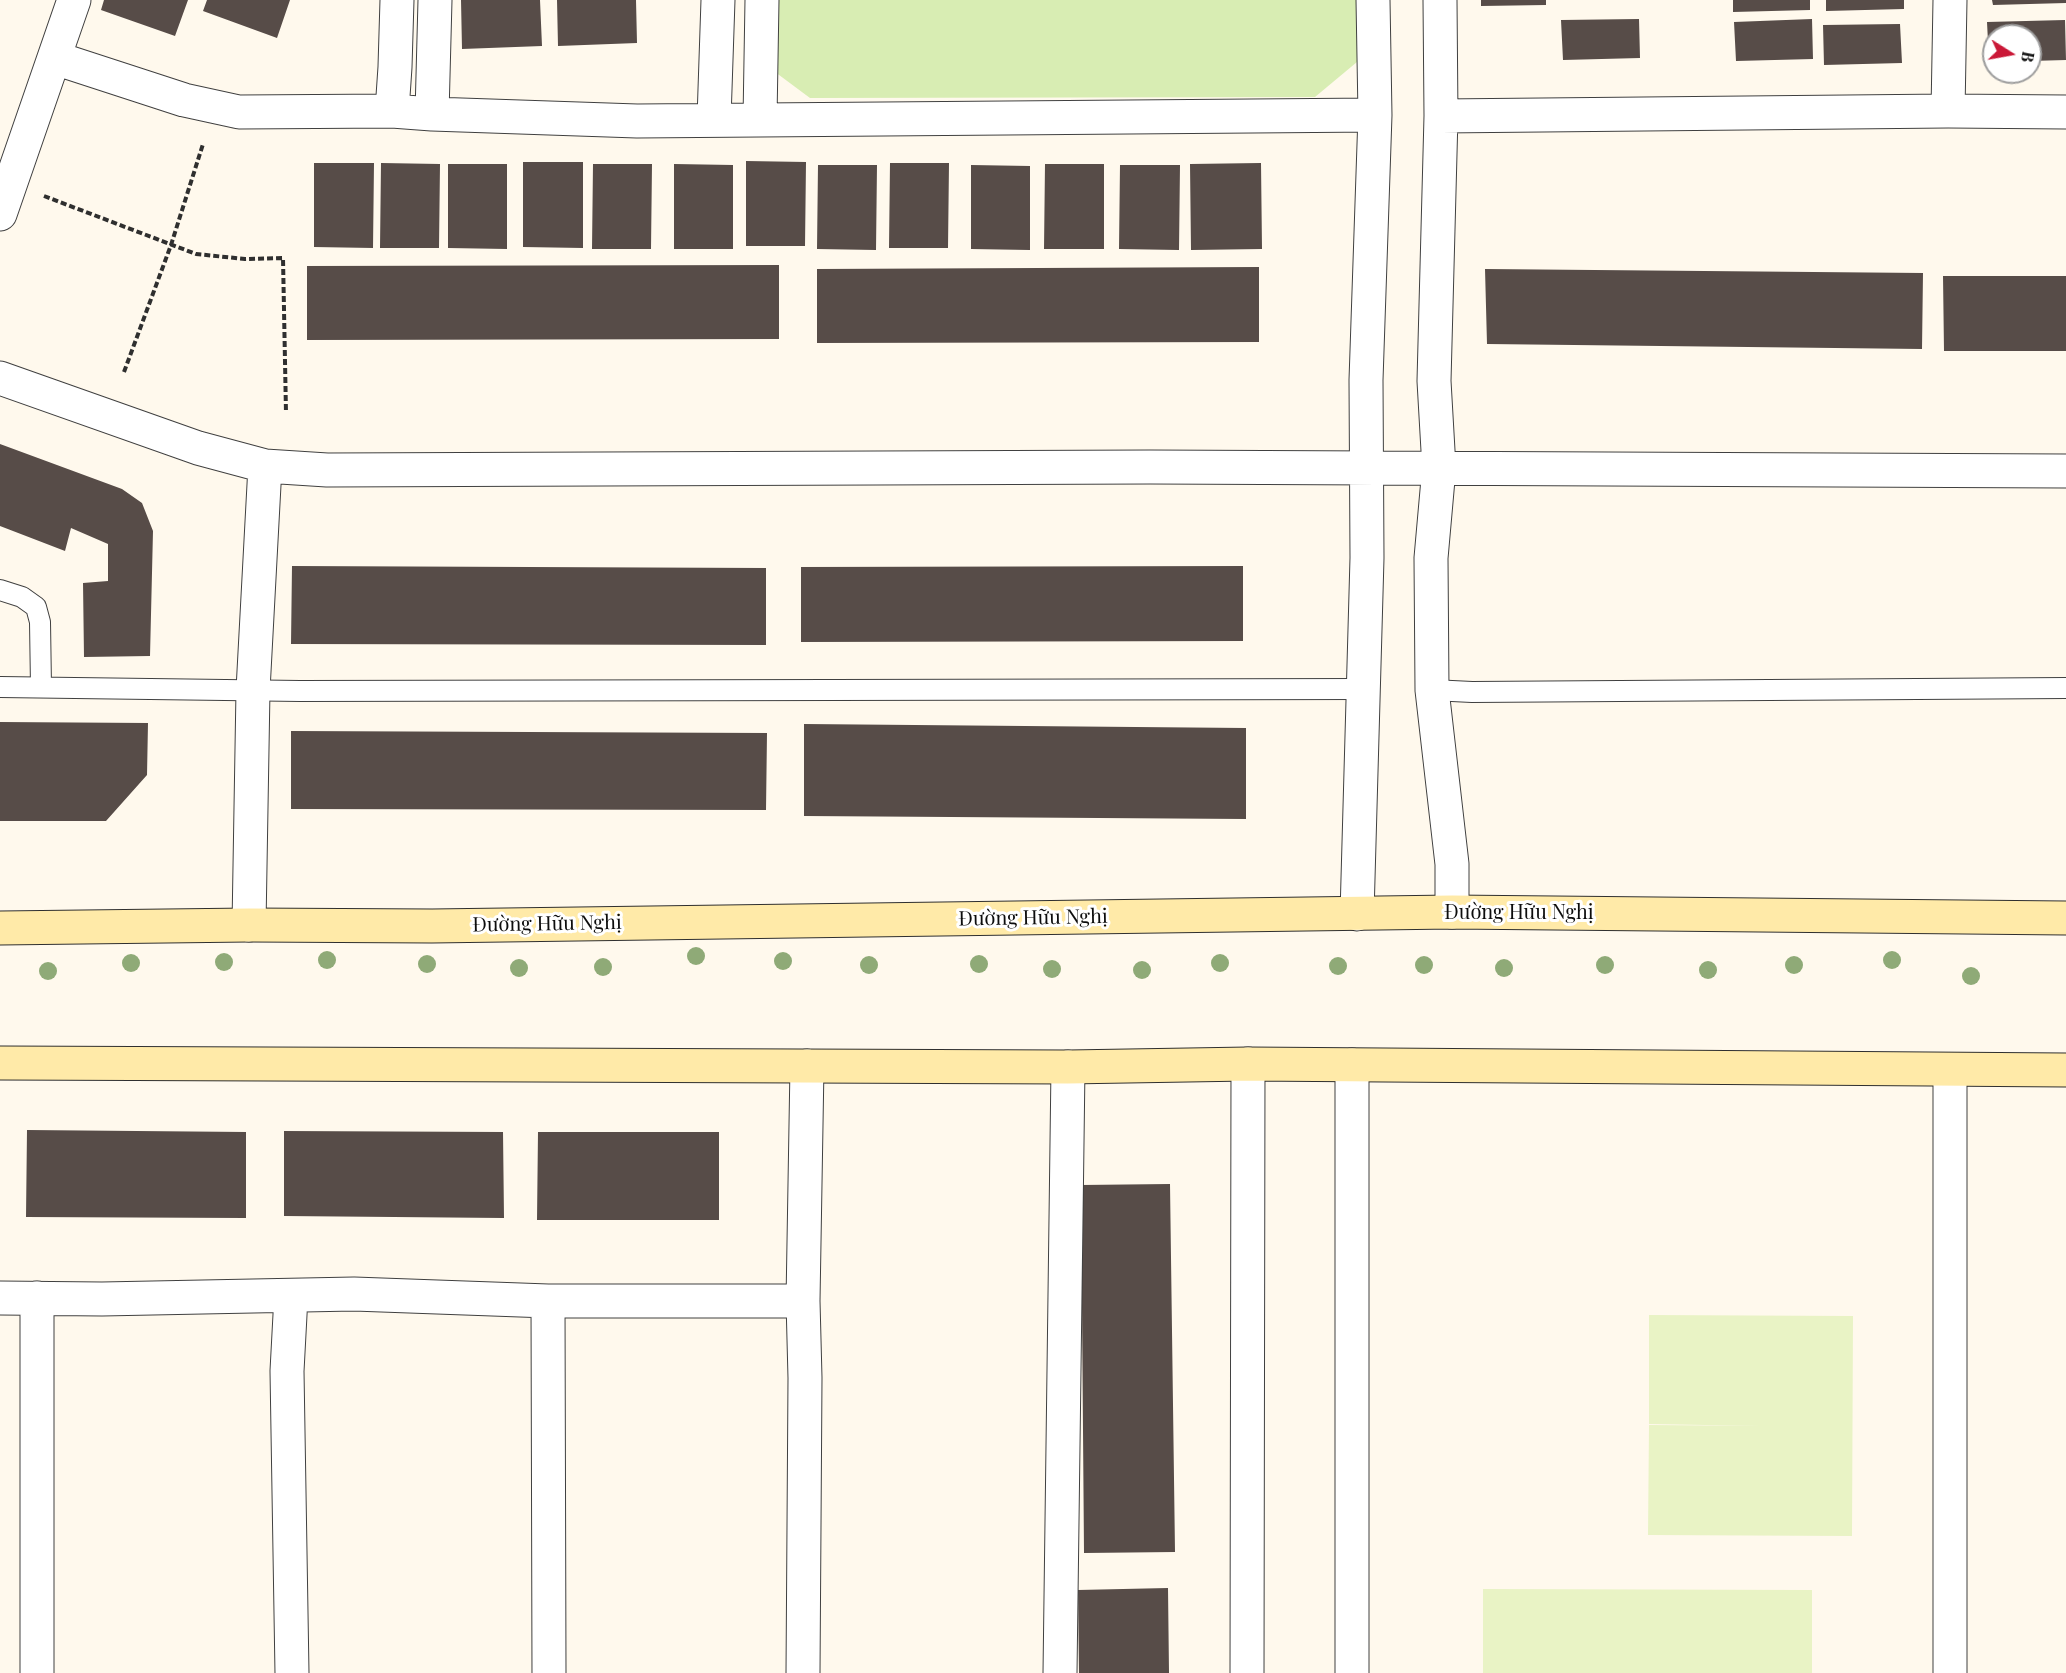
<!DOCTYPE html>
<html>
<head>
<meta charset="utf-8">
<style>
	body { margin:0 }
	#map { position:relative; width:2066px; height:1673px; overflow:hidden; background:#fff9ed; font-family:"Playfair Display",serif }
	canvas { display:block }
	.north { position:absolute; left:1982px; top:24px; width:60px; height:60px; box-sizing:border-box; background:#fff; border:2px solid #9e9e9e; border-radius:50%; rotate:101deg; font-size:16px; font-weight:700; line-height:24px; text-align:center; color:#0d0d0d }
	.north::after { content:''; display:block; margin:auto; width:21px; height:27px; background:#ca1837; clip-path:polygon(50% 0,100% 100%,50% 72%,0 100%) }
</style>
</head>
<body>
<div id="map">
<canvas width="2066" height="1673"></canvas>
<div class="north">B</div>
</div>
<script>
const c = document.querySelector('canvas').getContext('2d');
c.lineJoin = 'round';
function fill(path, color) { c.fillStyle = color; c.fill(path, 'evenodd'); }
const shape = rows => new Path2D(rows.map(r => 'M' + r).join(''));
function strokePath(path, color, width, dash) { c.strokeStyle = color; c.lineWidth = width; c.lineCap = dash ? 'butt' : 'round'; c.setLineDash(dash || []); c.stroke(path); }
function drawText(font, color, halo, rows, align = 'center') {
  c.font = font + ' "Playfair Display",serif'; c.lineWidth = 6; c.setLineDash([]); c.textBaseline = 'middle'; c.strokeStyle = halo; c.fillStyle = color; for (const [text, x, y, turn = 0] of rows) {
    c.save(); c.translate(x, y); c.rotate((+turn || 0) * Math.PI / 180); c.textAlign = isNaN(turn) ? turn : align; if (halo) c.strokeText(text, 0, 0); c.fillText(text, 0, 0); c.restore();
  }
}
const green = shape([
	[768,0,1357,0,1357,62,1315,97,810,98,771,69]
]);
const pitch = shape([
	[1649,1315,1853,1316,1852,1536,1648,1535,1649,1425,1762,1426,1649,1424],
	[1483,1589,1812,1590,1812,1673,1483,1673]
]);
const building = shape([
	[104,0,188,0,175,36,101,10],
	[207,0,290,0,277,38,203,11],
	[461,0,540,0,542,46,462,49],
	[557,0,636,0,637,43,558,46],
	[1481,0,1546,0,1546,5,1481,6],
	[1733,0,1810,0,1810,10,1733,12],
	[1826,0,1904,0,1904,9,1826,11],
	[1992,0,2066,0,2066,3,1993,5],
	[1639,19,1640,58,1563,60,1561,20],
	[1812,19,1813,59,1736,61,1734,22],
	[2065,20,2066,60,2030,61,2030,36,1994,36,1994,62,1989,62,1987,22],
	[1900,24,1902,63,1824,65,1823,25],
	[746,161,806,162,805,246,746,246],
	[523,162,583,162,583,248,523,247],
	[314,163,374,163,373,248,314,247],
	[381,163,440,164,439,248,380,248],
	[890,163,949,163,948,248,889,248],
	[1261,163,1262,249,1191,250,1190,164],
	[448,164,507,164,507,249,448,248],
	[593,164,652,164,651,249,592,249],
	[674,164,733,165,733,249,674,249],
	[1045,164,1104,164,1104,249,1044,249],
	[818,165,877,165,876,250,817,249],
	[971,165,1030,166,1030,250,971,249],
	[1120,165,1180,165,1179,250,1119,249],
	[779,265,779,339,307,340,307,266],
	[1259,267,1259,342,817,343,817,269],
	[1485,269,1923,273,1922,349,1487,344],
	[1943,276,2066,276,2066,351,1944,351],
	[0,444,122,489,142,503,153,531,150,656,84,657,83,583,108,581,108,544,71,528,65,551,0,526],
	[292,566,766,568,766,645,291,644],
	[1243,566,1243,641,801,642,801,567],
	[0,722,148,723,147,775,106,821,0,821],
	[804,724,1246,728,1246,819,804,816],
	[291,731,767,733,766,810,291,809],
	[27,1130,246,1132,246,1218,26,1217],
	[284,1131,503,1132,504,1218,284,1216],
	[538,1132,719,1132,719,1220,537,1220],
	[1170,1184,1175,1552,1084,1553,1081,1185],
	[1168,1588,1169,1673,1079,1673,1078,1590]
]);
const path = shape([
	[44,196,196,254,245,259,283,258,286,413],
	[124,372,171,245,203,144]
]);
const lane = shape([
	[0,590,22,597,36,607,40,622,41,687],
	[0,687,300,691,1364,689],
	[1432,690,1472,692,2066,688]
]);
const street = shape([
	[1440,0,1441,116,1434,381,1439,468,1431,558,1432,690,1452,864,1452,912],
	[55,58,184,100,239,112,392,111,432,114,637,121,1375,115],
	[392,111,395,67,397,0],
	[1948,111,1950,0],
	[432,114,435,0],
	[1441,116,1948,111,2066,112],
	[714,119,718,0],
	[760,119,762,0],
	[0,214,74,0],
	[0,378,198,448,265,466,327,470,1150,467,2066,471],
	[1357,914,1367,558,1366,380,1375,115,1373,0],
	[249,925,253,690,265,466],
	[1950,1070,1950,1673],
	[291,1296,287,1371,292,1673],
	[0,1298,102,1299,354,1294,548,1301,803,1301],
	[37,1298,37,1673],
	[548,1301,549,1673],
	[803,1673,805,1378,803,1301,807,1066],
	[1060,1673,1068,1067],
	[1247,1673,1248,1064],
	[1352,1673,1352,1065]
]);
const secondary = shape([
	[0,928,249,925,432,926,1452,912,2066,918],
	[0,1063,1068,1067,1248,1064,2066,1070]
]);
const trees = [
	[696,956],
	[327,960],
	[1892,960],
	[783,961],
	[224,962],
	[131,963],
	[1220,963],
	[427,964],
	[979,964],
	[869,965],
	[1424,965],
	[1605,965],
	[1794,965],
	[1338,966],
	[603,967],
	[519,968],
	[1504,968],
	[1052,969],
	[1142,970],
	[1708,970],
	[48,971],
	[1971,976]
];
const streetNames = [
	["Đường Hữu Nghị",1519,913],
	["Đường Hữu Nghị",1033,918,-1],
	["Đường Hữu Nghị",547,924,-1]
];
fill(green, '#d8edb3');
fill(pitch, '#e9f3c5');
fill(building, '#574c48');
strokePath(lane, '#404040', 22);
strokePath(street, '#404040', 35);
strokePath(secondary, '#2f2f2f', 35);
strokePath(path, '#2f2f2f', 4, [6, 3]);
strokePath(lane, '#fff', 20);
strokePath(street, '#fff', 33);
strokePath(secondary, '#ffeaa8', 33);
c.fillStyle = '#8faa77';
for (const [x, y] of trees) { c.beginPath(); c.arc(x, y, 9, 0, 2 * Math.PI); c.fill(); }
drawText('20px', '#0d0d0d', '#fff', streetNames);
</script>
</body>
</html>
